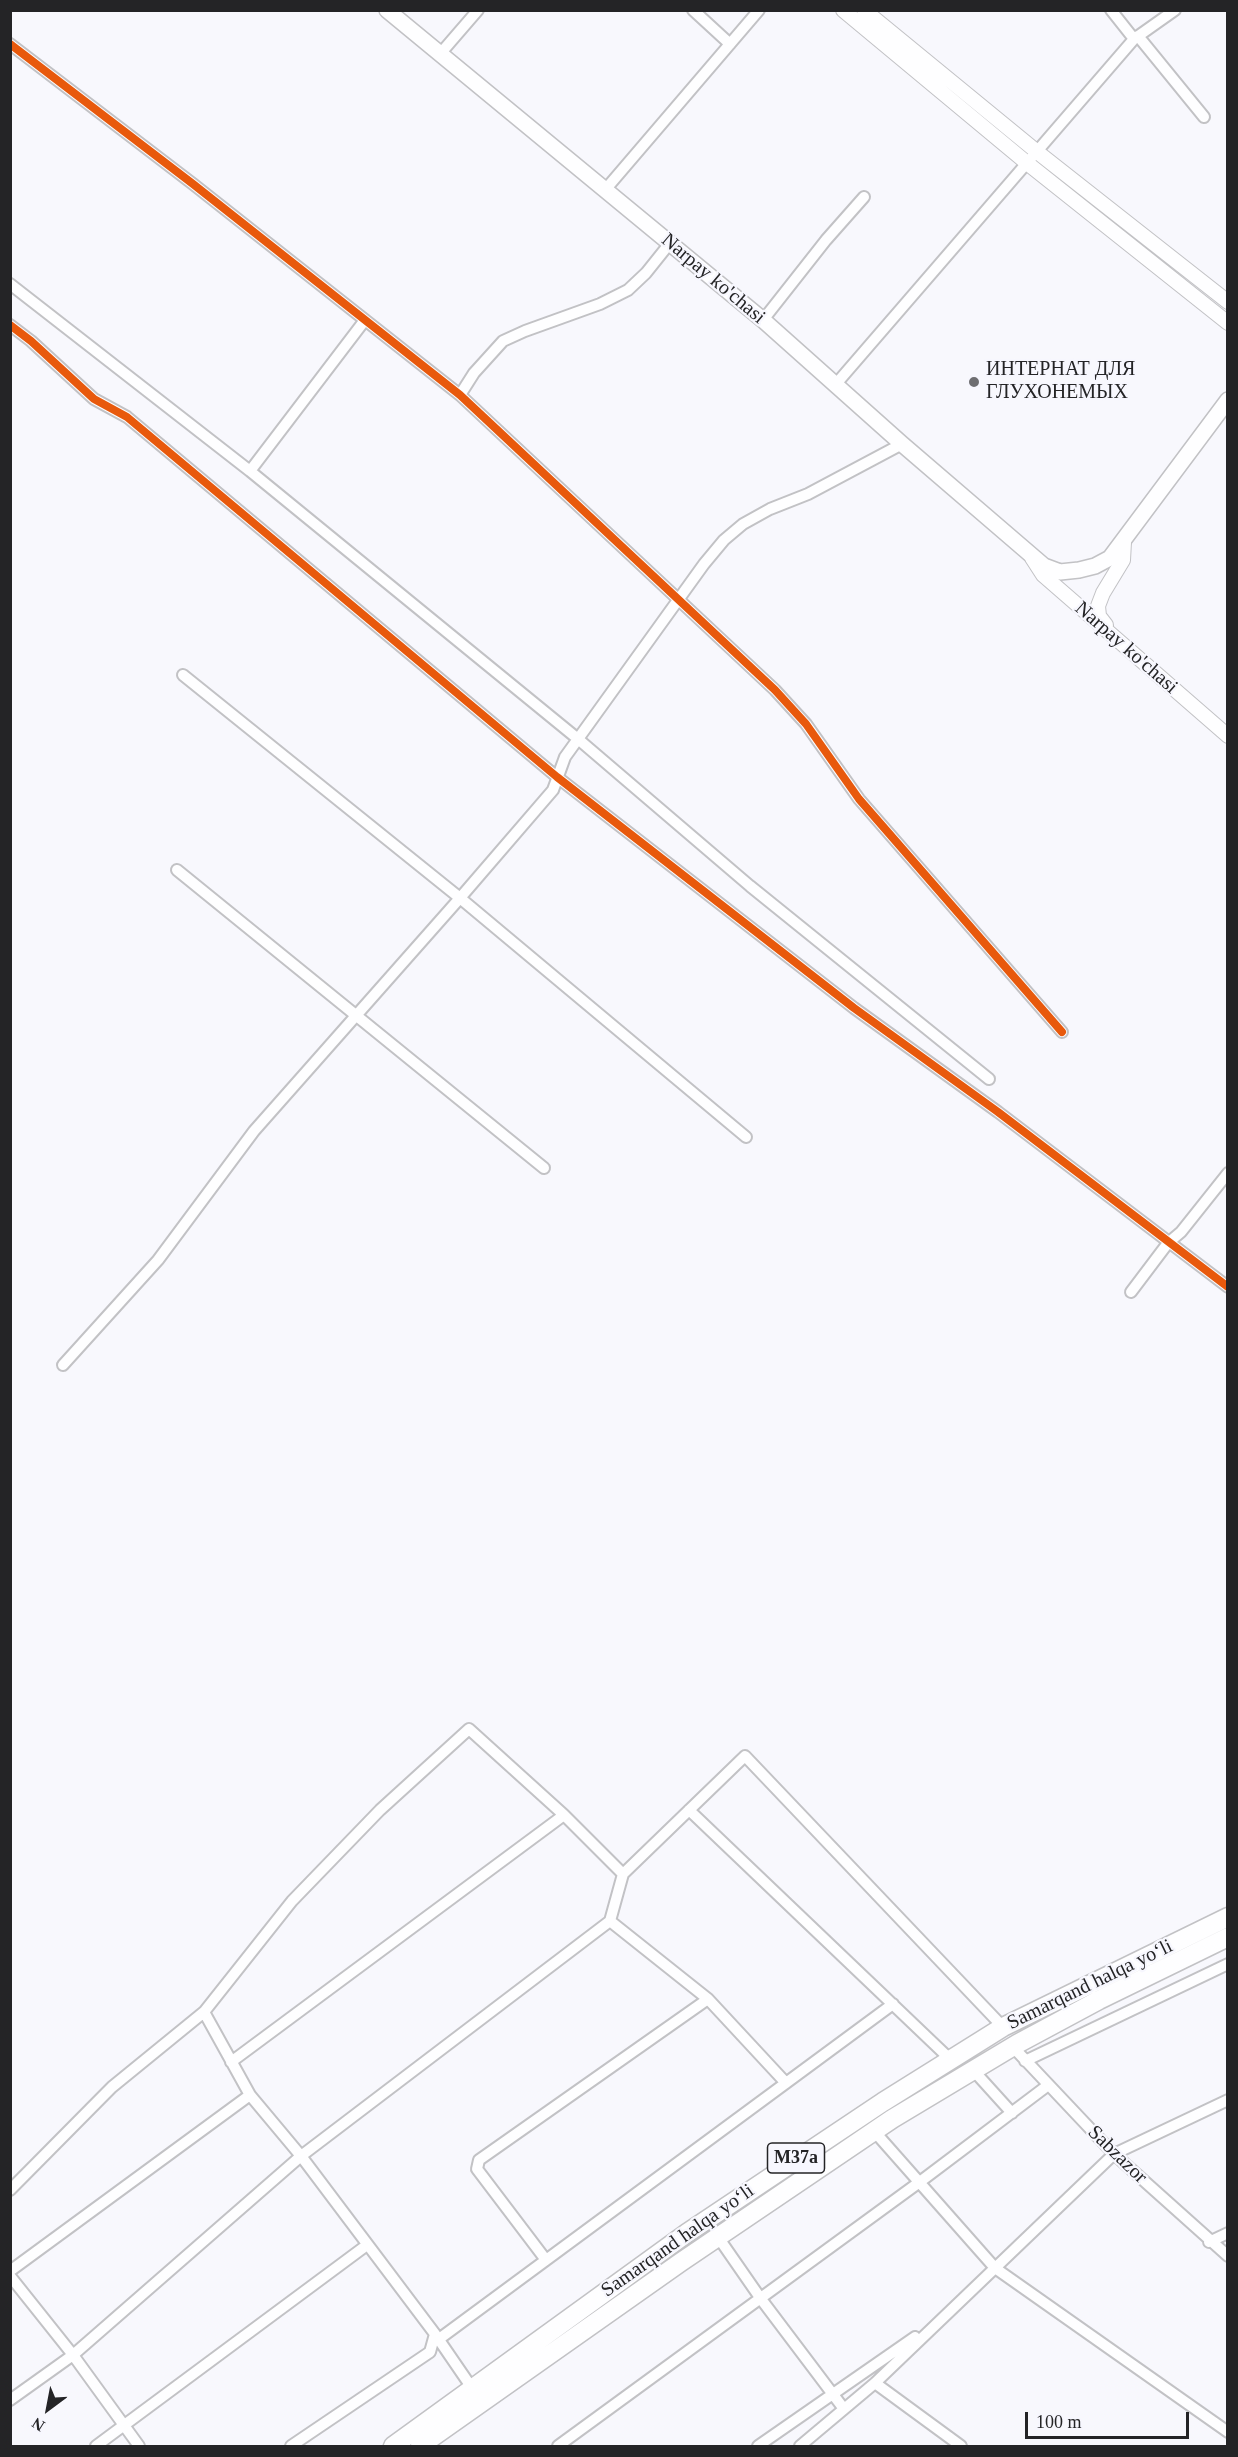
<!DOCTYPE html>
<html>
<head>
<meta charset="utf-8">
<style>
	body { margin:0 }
	#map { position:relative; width:1238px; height:2457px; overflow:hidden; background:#f8f8fd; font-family:Georgia,serif }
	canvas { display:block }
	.frame { position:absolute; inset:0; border:12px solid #242426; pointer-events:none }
	.north { position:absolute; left:18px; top:2379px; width:60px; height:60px; -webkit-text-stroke:4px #f7f7fe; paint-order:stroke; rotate:212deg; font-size:16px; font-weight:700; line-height:24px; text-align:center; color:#242426 }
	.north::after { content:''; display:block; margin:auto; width:21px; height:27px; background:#242426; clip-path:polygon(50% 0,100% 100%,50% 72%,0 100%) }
	.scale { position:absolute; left:1025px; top:2412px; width:164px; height:27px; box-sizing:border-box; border:3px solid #242426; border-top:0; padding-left:8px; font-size:18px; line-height:21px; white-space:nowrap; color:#242426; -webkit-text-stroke:4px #f7f7fe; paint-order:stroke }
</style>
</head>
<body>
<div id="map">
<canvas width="1238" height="2457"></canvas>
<div class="frame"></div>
<div class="north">N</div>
<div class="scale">100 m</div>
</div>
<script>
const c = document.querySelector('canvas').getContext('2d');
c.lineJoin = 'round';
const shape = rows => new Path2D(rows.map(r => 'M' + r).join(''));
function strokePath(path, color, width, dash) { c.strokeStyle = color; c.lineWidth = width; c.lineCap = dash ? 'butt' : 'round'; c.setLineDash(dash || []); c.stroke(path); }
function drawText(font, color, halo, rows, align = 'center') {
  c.font = font + ' Georgia,serif'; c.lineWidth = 4.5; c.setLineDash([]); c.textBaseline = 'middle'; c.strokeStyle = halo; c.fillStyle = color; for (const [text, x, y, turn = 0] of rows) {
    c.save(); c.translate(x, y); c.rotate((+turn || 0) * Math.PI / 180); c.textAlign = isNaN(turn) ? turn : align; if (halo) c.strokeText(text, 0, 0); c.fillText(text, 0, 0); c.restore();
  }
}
const minor = shape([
	[693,10,730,44],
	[1111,10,1134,39],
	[1138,36,1204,117],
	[10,44,193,184,460,395,775,690,806,724,859,799,1062,1032],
	[440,54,478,10],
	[605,190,759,10],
	[10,284,250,471,578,739,750,886,989,1079],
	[763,320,826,240,864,197],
	[10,325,31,341,94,399,127,417,557,777,854,1008,998,1112,1228,1287],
	[836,384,1134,39,1175,10],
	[460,395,474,373,503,341,525,331,600,304,628,290,646,273,670,243],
	[250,471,365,320],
	[183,675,460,898,746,1137],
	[177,870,544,1168],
	[1131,1292,1168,1243,1181,1232,1228,1173],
	[63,1365,158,1260,254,1131,460,898,553,790,565,757,704,564,724,540,743,524,770,509,808,494,902,444],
	[689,1810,951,2060],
	[623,1874,610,1921,708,1999,786,2083],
	[204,2012,250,2095,301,2156,435,2334,472,2388],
	[1013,2047,1114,2154,1228,2256],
	[1025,2061,1228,1964],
	[231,2062,564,1815],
	[974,2071,1012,2113],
	[874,2131,995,2268,1228,2432],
	[10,2190,112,2087,204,2012,292,1901,380,1810,469,1729,564,1815,623,1874,745,1756,1003,2027],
	[718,2237,761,2299,844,2409],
	[1209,2242,1228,2233],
	[546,2260,477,2169,479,2160,708,1999],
	[10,2271,250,2095],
	[10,2276,73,2355,139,2446],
	[439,2339,893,2004],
	[875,2383,961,2446],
	[10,2400,73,2355,301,2156,610,1921],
	[96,2446,367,2245],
	[291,2446,430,2352,435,2334],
	[558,2446,921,2181,1047,2086],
	[758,2446,915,2337],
	[800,2446,875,2383,1114,2154,1228,2100]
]);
const tertiary = shape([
	[843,10,1027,163,1228,323],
	[864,10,1036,151,1228,302],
	[1032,558,1043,575,1228,736],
	[1106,625,1099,616,1098,606,1103,593,1123,560,1124,542]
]);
const secondary = shape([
	[387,10,763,320,902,444,1044,566,1060,572,1079,570,1095,566,1110,558,1228,400]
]);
const trunk = shape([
	[393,2446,687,2233,883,2102,1003,2027,1228,1917],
	[420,2446,681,2262,892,2119,1017,2044,1099,2000,1228,1937]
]);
const cycleway = shape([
	[10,44,193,184,460,395,775,690,806,724,859,799,1062,1032],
	[10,325,31,341,94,399,127,417,557,777,854,1008,998,1112,1228,1287]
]);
const markers = [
	[974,382,6,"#6e6e71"]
];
const shields = [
	[796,2158,57]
];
const shieldNames = [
	["M37a",796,2158]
];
const streetNames = [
	["Narpay ko'chasi",713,279,40],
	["Narpay ko'chasi",1126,648,41],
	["Samarqand halqa yoʻli",1090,1985,-26],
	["Sabzazor",1117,2155,44],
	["Samarqand halqa yoʻli",678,2241,-35]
];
const poiNames = [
	["ИНТЕРНАТ ДЛЯ",986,370],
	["ГЛУХОНЕМЫХ",986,393]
];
strokePath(minor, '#c2c2c5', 14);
strokePath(tertiary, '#c2c2c5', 16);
strokePath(secondary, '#c2c2c5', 18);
strokePath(trunk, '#c2c2c5', 21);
strokePath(minor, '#fefeff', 10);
strokePath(tertiary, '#fefeff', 14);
strokePath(secondary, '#fefeff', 15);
strokePath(trunk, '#fefeff', 18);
strokePath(cycleway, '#e8590c', 8);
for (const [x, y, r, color] of markers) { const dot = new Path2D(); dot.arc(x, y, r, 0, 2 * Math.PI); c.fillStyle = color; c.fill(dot); strokePath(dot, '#f7f7fe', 2); }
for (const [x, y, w] of shields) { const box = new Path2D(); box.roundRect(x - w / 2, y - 15, w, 30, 4.5); c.fillStyle = '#f7f7fe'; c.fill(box); strokePath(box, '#242426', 1.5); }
drawText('bold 18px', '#242426', null, shieldNames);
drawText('20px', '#242426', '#f7f7fe', streetNames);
drawText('20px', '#242426', '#f7f7fe', poiNames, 'left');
</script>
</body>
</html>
